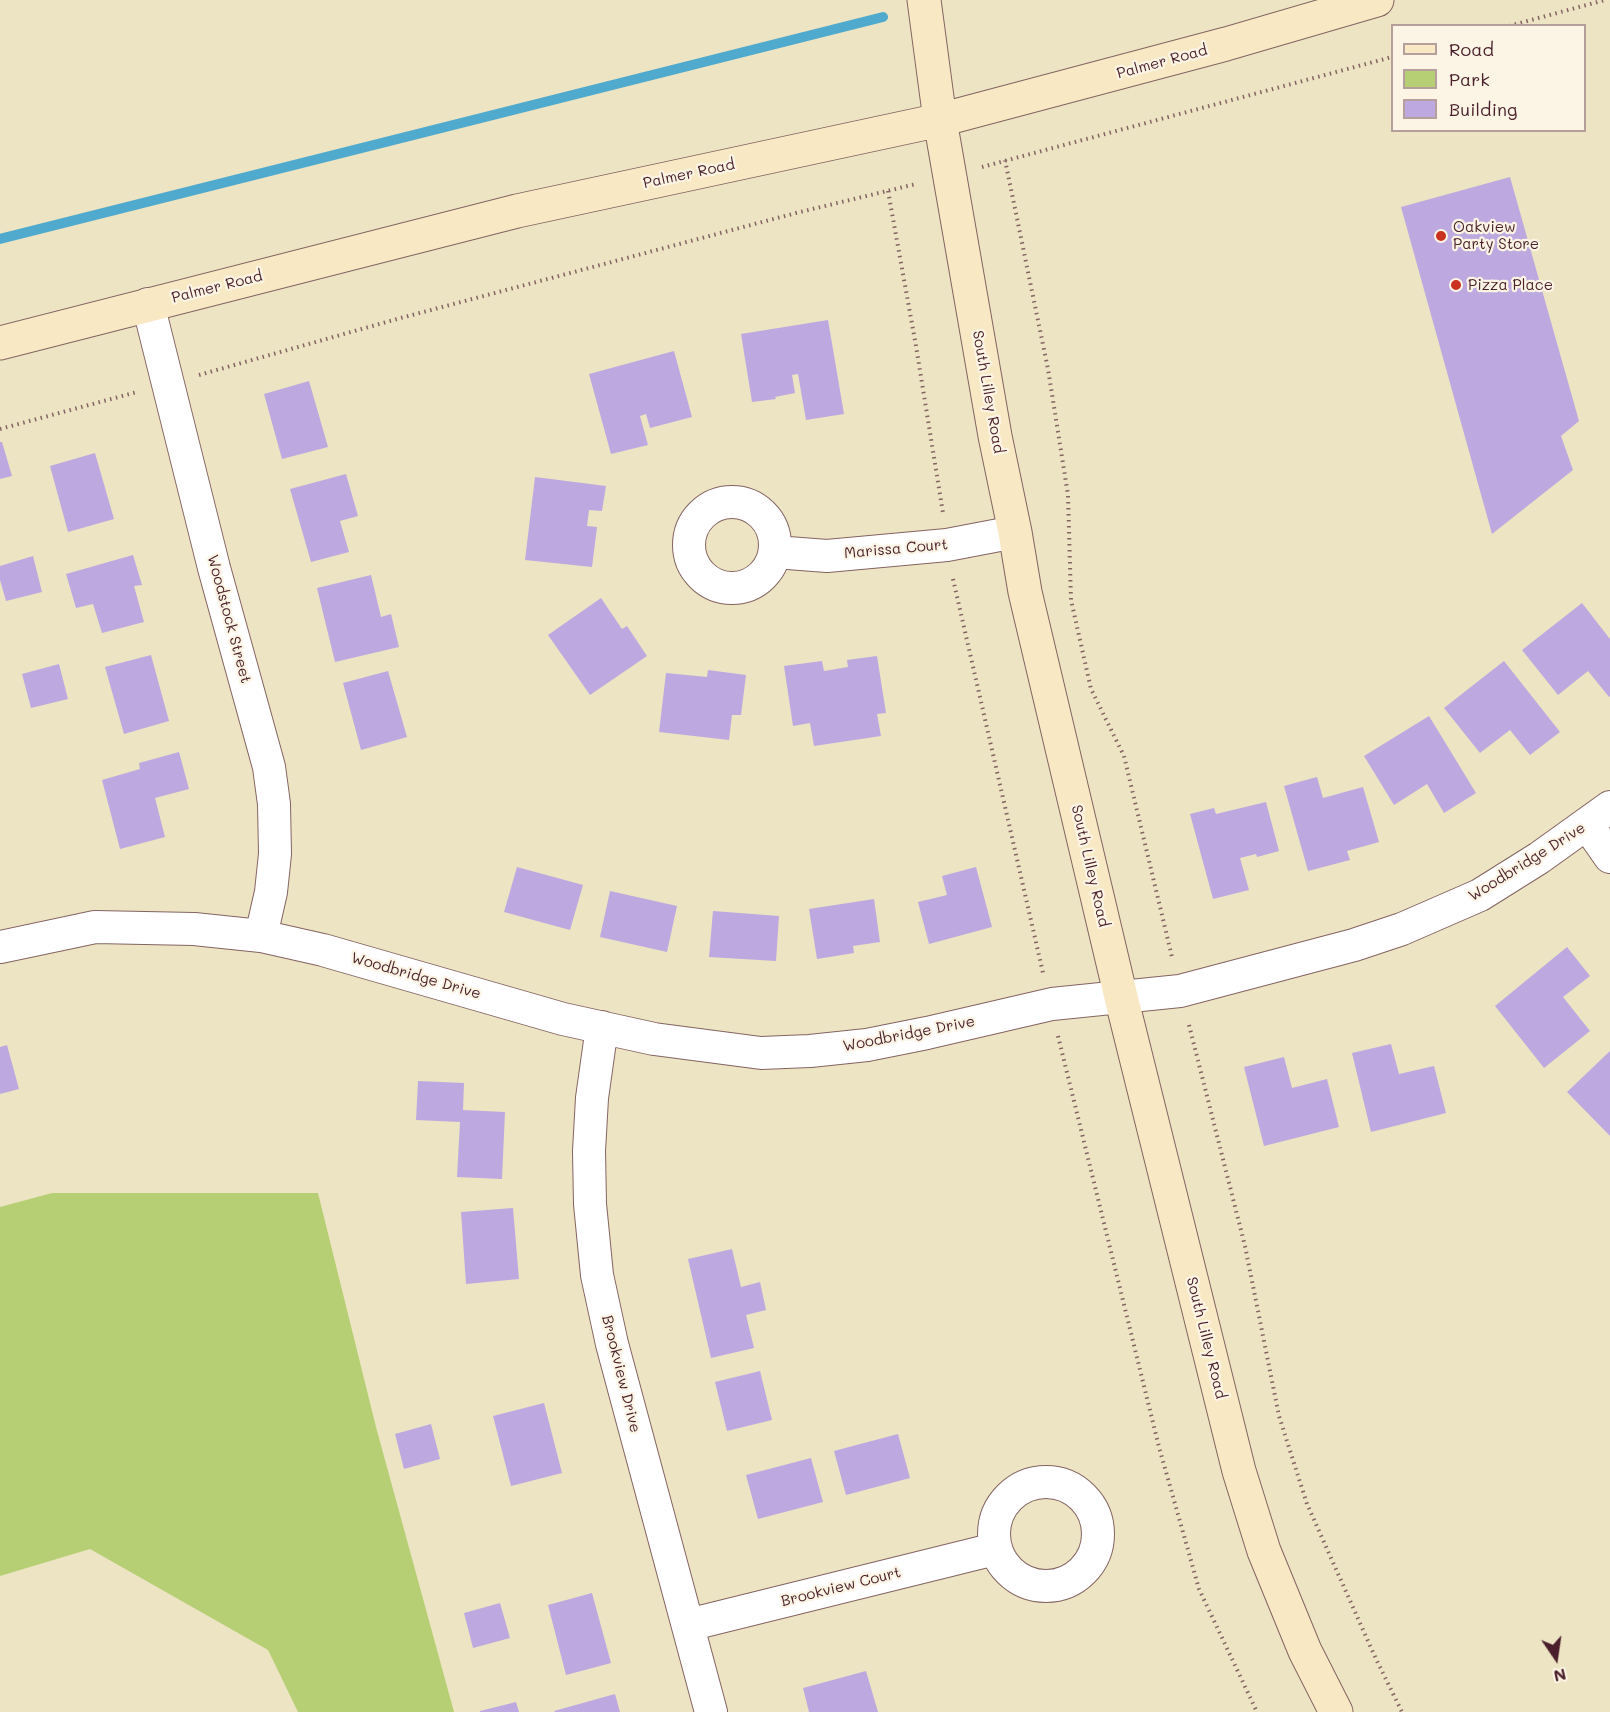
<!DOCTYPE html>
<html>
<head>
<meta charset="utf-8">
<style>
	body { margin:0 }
	#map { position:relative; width:1610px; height:1712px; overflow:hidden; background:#ede4c4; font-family:Mali,sans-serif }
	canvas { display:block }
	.legend { position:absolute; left:1391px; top:24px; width:195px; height:108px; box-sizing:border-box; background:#fcf5e5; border:2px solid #b59f9b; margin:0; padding:8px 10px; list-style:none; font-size:18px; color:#4a1f2b }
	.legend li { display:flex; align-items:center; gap:12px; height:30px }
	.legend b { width:30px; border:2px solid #b59f9b }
	.north { position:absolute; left:1526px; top:1628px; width:60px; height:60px; -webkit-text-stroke:4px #fcf5e5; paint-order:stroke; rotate:167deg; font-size:16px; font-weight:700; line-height:24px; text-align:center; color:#4a1f2b }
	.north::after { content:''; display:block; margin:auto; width:21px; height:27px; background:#4a1f2b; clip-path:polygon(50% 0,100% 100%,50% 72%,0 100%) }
</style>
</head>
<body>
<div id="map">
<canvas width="1610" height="1712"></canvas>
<ul class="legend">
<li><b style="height:8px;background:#f8e8c3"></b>Road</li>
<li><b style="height:16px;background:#b7cf74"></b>Park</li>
<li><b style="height:16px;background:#bda9df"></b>Building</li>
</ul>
<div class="north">N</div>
</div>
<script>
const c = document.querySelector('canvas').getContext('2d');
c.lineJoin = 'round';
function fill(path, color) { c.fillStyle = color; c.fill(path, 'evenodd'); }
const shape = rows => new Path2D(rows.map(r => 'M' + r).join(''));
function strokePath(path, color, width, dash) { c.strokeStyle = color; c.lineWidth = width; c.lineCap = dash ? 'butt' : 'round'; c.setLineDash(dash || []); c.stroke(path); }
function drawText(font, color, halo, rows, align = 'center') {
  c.font = font + ' Mali,sans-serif'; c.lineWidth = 4.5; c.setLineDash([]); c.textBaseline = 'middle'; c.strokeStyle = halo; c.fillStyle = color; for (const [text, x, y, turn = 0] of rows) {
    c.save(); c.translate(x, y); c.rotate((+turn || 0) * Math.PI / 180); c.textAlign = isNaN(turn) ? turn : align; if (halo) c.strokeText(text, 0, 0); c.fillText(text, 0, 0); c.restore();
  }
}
const green = shape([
	[52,1193,318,1193,376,1427,454,1712,298,1712,268,1650,90,1549,0,1576,0,1207]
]);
const stream = shape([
	[0,239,883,17]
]);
const building = shape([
	[1510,177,1579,421,1561,436,1573,470,1492,534,1401,207],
	[828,320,844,414,806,420,798,374,792,375,795,393,775,397,776,399,752,402,741,334],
	[674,351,692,417,650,428,646,414,640,416,648,445,611,454,589,374],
	[309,381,328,447,282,459,264,394],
	[0,442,2,442,12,476,0,479],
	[95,453,114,519,68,532,50,466],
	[346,474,358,516,340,521,349,552,311,562,290,489],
	[535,477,606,486,602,511,589,510,587,526,597,527,592,567,525,560],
	[133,555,142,585,134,586,144,622,102,633,93,604,76,608,66,574],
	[33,556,42,592,6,601,0,580,0,566],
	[371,575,381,617,391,614,399,647,335,662,317,588],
	[601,598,622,629,627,626,647,656,590,695,548,635],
	[1582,603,1610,639,1610,696,1609,697,1588,671,1558,695,1522,650],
	[151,655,169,721,124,734,105,667],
	[877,656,886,713,877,714,881,736,814,746,810,723,793,726,784,666,822,661,824,671,848,667,847,660],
	[1504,661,1560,732,1530,755,1510,730,1480,753,1444,708],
	[59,664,68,699,31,708,22,674],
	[708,670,746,675,741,715,732,715,729,740,659,732,666,673,707,677],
	[388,671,407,737,361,750,343,683],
	[1429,716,1476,793,1444,813,1427,784,1394,805,1364,756],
	[179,752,189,789,155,798,165,837,120,849,102,780,140,769,139,763],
	[1317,777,1323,798,1363,787,1379,842,1347,851,1350,860,1308,871,1284,786],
	[1266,802,1279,851,1257,857,1256,854,1240,858,1249,890,1213,899,1190,814,1214,808,1216,814],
	[517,867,583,885,570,930,504,912],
	[976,867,992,927,929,944,918,902,947,895,942,876],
	[610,891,677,906,667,952,600,937],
	[874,899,880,942,853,946,854,953,817,959,809,909],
	[713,911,779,916,776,961,709,957],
	[1567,947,1590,976,1563,997,1590,1031,1544,1068,1495,1006],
	[1391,1044,1399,1074,1434,1066,1446,1113,1371,1132,1352,1053],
	[7,1045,19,1089,0,1094,0,1047],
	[1610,1051,1610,1136,1567,1092],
	[1284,1057,1292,1088,1327,1079,1339,1127,1264,1146,1244,1067],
	[418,1081,464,1083,463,1110,505,1112,502,1179,457,1177,460,1122,416,1120],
	[513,1208,519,1279,466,1284,461,1212],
	[732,1249,741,1287,760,1282,766,1310,746,1315,754,1348,711,1358,688,1259],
	[760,1371,772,1420,727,1431,715,1382],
	[544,1403,562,1473,511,1486,493,1416],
	[431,1424,440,1459,404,1469,395,1434],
	[898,1434,910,1478,846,1495,834,1451],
	[811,1458,823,1502,758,1519,746,1475],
	[592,1593,611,1663,566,1675,548,1605],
	[500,1603,510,1638,473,1648,464,1613],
	[866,1671,878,1712,809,1712,803,1688],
	[615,1694,620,1712,555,1712,554,1711],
	[516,1702,519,1712,480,1712,480,1711]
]);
const path = shape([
	[1509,26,1605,0],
	[1005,160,1048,369,1068,495,1071,600,1091,689,1124,756,1172,957],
	[982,167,1392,57],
	[888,191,916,346,943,513],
	[199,375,397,319,796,213,916,184],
	[0,429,137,392],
	[953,579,1043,973],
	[1189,1025,1245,1246,1279,1416,1307,1504,1376,1659,1402,1712],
	[1058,1036,1159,1447,1199,1589,1257,1712]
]);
const street = shape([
	[148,304,214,568,269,767,274,804,275,854,271,892,261,936],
	'689 545a43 43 0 1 1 86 0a43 43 0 1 1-86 0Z',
	[775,552,827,556,947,545,1015,532],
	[1587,824,1610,857],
	[0,947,95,927,194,929,261,936,323,950,563,1019,654,1039,761,1053,810,1051,867,1045,927,1033,1052,1004,1180,991,1354,945,1402,929,1480,895,1539,858,1610,807],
	[602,1027,592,1098,589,1151,590,1204,597,1275,612,1344,711,1712],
	'994 1534a52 52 0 1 1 104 0a52 52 0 1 1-104 0Z',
	[688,1625,995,1549]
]);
const secondary = shape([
	[924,0,940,120,995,436,1015,532,1025,592,1121,997,1239,1471,1264,1551,1305,1651,1336,1712],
	[0,343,517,211,940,120,1226,44,1377,0]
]);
const markers = [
	[1441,236,6,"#c8321e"],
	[1456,285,6,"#c8321e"]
];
const streetNames = [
	["Palmer Road",1162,62,-15],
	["Palmer Road",689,174,-12],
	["Palmer Road",217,287,-14],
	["South Lilley Road",988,392,80],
	["Marissa Court",896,549,-5],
	["Woodstock Street",229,619,75],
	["Woodbridge Drive",1527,862,-32],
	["South Lilley Road",1090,866,77],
	["Woodbridge Drive",416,976,16],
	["Woodbridge Drive",909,1034,-11],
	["South Lilley Road",1206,1338,76],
	["Brookview Drive",621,1374,76],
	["Brookview Court",841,1587,-14]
];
const poiNames = [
	["Oakview",1453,227],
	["Party Store",1453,244],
	["Pizza Place",1468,285]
];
fill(green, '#b7cf74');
strokePath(stream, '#50aacd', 10);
fill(building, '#bda9df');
strokePath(street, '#836461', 34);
strokePath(secondary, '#836461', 35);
strokePath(path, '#836461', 4, [1.5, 4.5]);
strokePath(street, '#fff', 32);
strokePath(secondary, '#f8e8c3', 33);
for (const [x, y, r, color] of markers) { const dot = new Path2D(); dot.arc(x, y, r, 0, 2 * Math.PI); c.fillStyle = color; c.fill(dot); strokePath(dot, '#fcf5e5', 2); }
drawText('15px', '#4a1f2b', '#fcf5e5', streetNames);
drawText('15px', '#4a1f2b', '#fcf5e5', poiNames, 'left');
</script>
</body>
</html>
